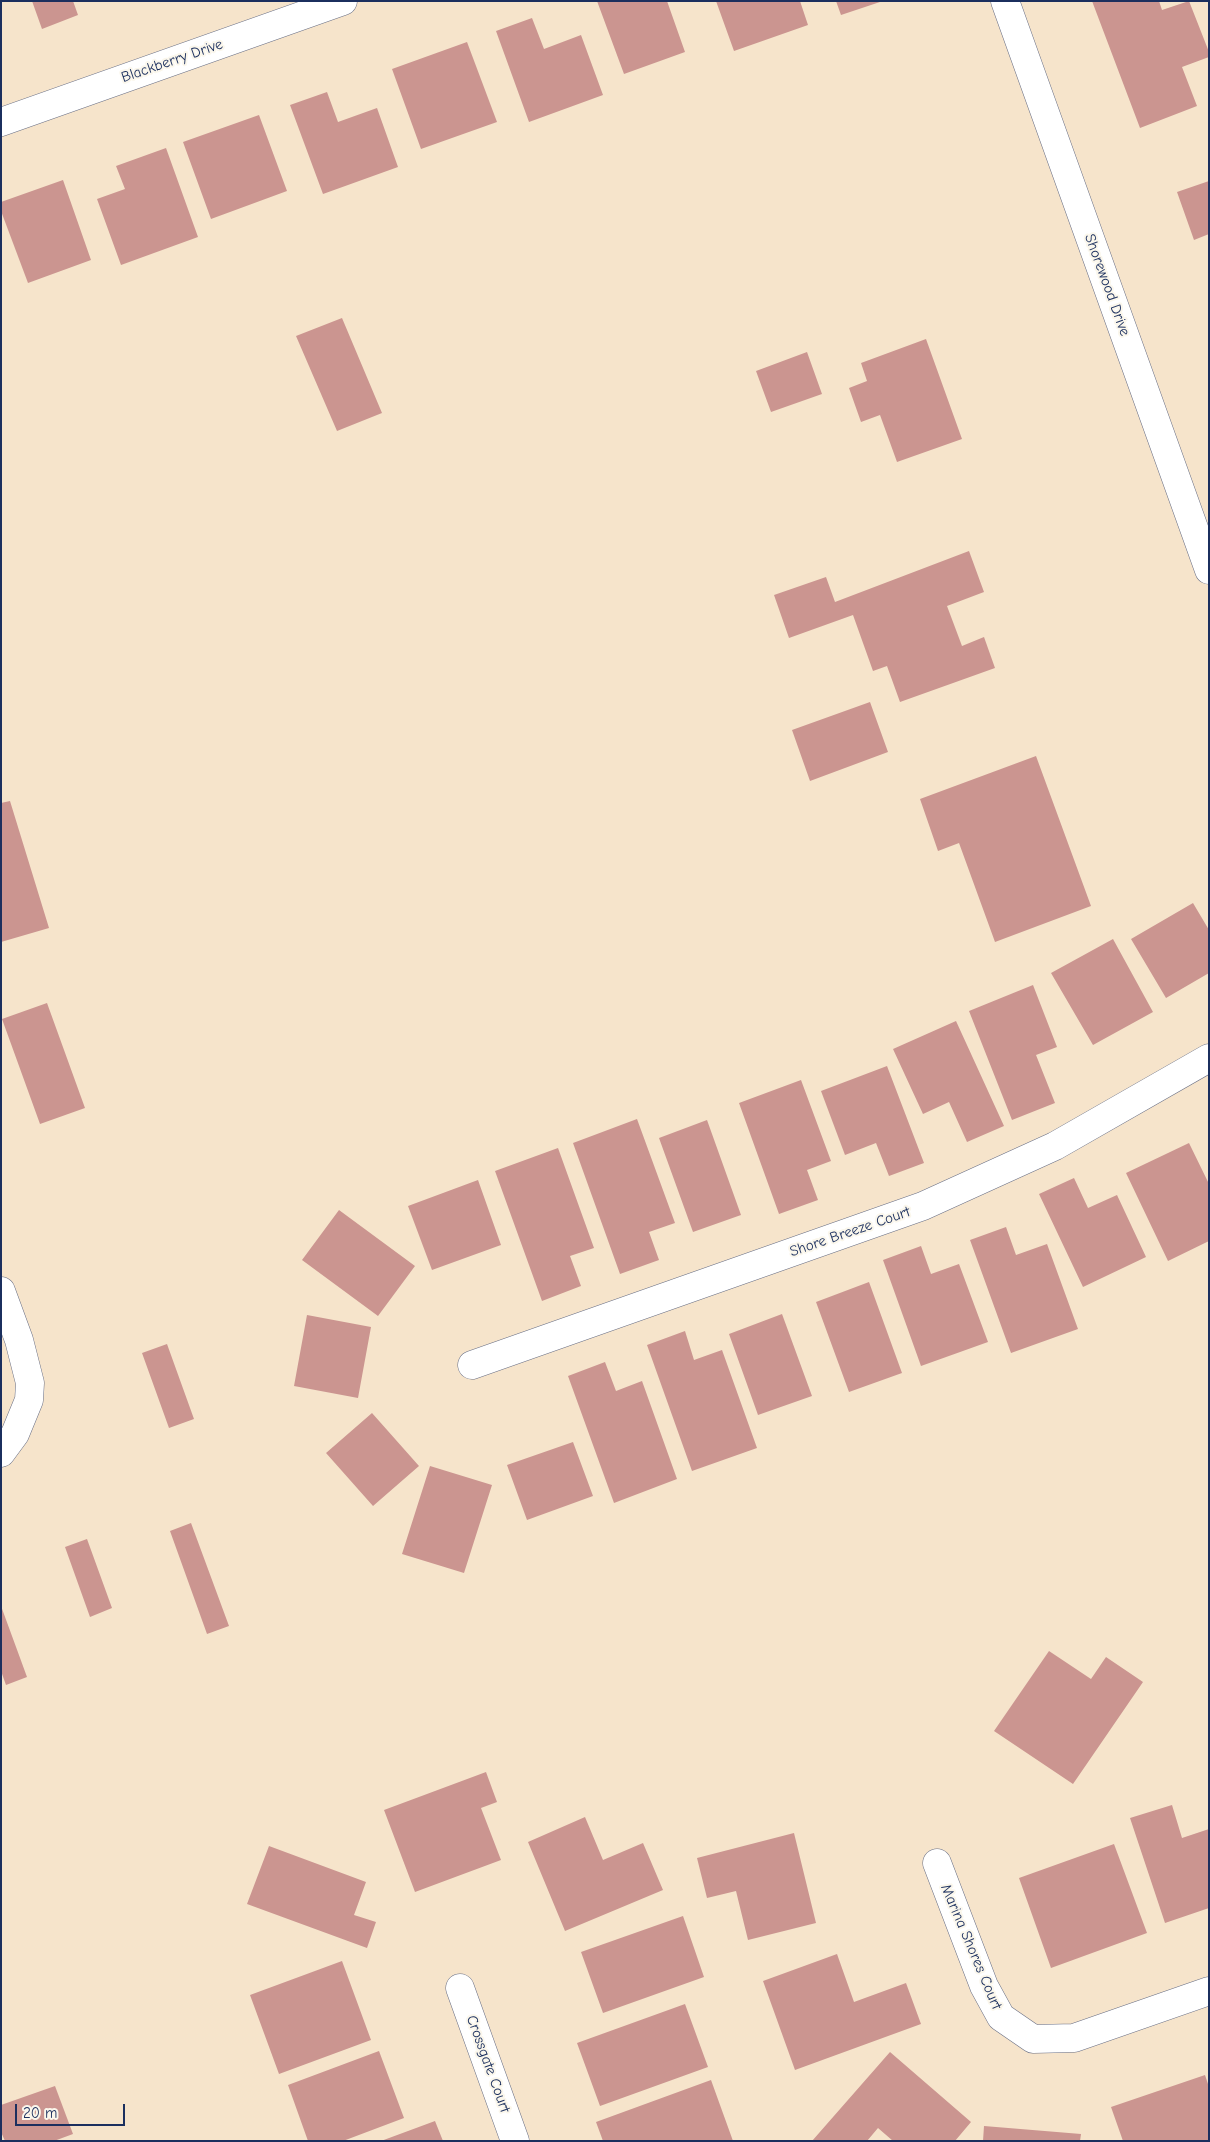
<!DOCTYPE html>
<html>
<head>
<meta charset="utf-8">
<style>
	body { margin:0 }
	#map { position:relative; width:1210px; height:2142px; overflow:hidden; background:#f6e4cb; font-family:"Comic Neue",sans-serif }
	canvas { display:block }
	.frame { position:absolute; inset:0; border:2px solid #1b2f5e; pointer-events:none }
	.scale { position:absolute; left:15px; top:2104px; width:110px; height:22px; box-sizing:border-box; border:2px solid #1b2f5e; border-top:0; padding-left:6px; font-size:15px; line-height:18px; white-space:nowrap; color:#1b2f5e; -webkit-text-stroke:4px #fbf7ec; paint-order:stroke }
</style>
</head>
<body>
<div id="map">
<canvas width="1210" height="2142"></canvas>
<div class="frame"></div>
<div class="scale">20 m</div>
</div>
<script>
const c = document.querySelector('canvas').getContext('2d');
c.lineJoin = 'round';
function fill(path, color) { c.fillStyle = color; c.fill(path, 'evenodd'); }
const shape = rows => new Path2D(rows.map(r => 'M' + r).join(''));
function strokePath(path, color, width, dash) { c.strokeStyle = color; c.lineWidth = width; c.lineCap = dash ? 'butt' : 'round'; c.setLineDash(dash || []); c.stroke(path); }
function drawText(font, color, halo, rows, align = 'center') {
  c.font = font + ' "Comic Neue",sans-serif'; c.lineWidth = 4; c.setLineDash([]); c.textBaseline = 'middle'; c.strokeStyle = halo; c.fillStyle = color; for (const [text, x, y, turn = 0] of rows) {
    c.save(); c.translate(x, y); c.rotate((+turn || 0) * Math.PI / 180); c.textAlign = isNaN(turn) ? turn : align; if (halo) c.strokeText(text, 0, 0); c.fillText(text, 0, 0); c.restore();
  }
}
const building = shape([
	[32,1,73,1,78,15,42,29],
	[597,1,667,1,685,52,624,74],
	[716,1,800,1,808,25,734,51],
	[836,1,880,1,880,2,841,15],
	[1092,1,1159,1,1162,10,1189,1,1209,52,1209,57,1182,67,1197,106,1140,128],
	[532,18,544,49,581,35,603,95,529,122,496,31],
	[467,42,497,122,421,149,392,69],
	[327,92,338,122,377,108,398,167,323,194,290,105],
	[259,115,287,191,211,219,183,142],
	[166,148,198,237,121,265,97,199,125,189,116,166],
	[63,180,91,260,28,283,1,211,1,202],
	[1209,181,1209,234,1194,240,1177,192],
	[342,318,382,413,337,431,296,336],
	[926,339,962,439,897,462,880,415,861,422,849,388,867,381,861,363],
	[807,352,822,394,771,412,756,371],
	[969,551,984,592,947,606,962,646,984,637,995,668,900,702,887,666,873,671,853,615,789,638,774,595,826,577,835,602],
	[870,702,888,752,810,781,792,730],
	[1036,756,1091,906,995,942,959,843,938,851,920,799],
	[10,801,49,928,1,942,1,803],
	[1193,903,1209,930,1209,973,1166,998,1131,939],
	[1113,939,1153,1012,1093,1045,1051,973],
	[1033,985,1057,1047,1036,1055,1055,1103,1012,1120,969,1011],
	[47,1003,85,1108,40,1124,2,1019],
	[956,1021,1004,1126,967,1142,949,1102,923,1114,893,1049],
	[887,1066,924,1163,889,1176,876,1143,845,1155,821,1091],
	[801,1080,831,1161,807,1170,818,1200,779,1214,739,1103],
	[637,1119,675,1223,649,1232,659,1260,620,1274,573,1143],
	[707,1120,741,1215,693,1232,659,1138],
	[1189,1143,1209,1184,1209,1241,1168,1261,1126,1173],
	[558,1148,594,1248,570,1256,581,1286,542,1301,495,1171],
	[1074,1178,1088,1208,1117,1195,1146,1257,1083,1287,1039,1194],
	[478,1180,501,1245,432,1270,408,1206],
	[339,1210,415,1266,378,1316,302,1260],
	[1006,1227,1016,1255,1047,1244,1078,1329,1011,1353,970,1240],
	[921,1246,931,1274,959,1264,988,1342,921,1366,883,1260],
	[869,1282,902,1373,849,1392,816,1302],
	[782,1314,812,1396,758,1415,729,1334],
	[307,1315,371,1327,358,1398,294,1386],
	[685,1331,694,1360,722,1350,757,1448,692,1471,647,1345],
	[167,1344,194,1419,169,1428,142,1353],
	[605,1362,616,1391,642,1381,677,1479,614,1503,568,1376],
	[372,1413,419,1466,373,1506,326,1453],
	[573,1442,593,1496,527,1520,507,1465],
	[430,1466,492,1485,464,1573,402,1554],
	[191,1523,229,1626,207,1634,170,1531],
	[87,1539,112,1608,90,1617,65,1547],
	[1,1606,27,1677,6,1685,1,1671],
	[1049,1651,1091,1679,1106,1657,1143,1682,1073,1784,994,1731],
	[486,1772,497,1802,481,1808,501,1860,415,1892,384,1810],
	[1172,1805,1182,1838,1209,1829,1209,1908,1165,1923,1130,1818],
	[585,1817,603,1860,643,1843,663,1890,565,1931,528,1842],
	[794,1833,816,1923,748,1940,736,1891,707,1898,697,1858],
	[1114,1844,1147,1933,1051,1968,1019,1878],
	[269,1846,366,1882,354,1915,376,1922,367,1948,247,1904],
	[683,1916,704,1977,603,2013,581,1952],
	[837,1954,854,2002,906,1983,921,2024,795,2070,763,1981],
	[342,1961,371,2040,279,2074,250,1995],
	[685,2004,708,2067,600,2106,577,2043],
	[379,2051,404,2118,343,2141,308,2141,288,2085],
	[890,2052,971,2122,955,2141,893,2141,878,2128,867,2141,812,2141],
	[1205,2075,1209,2087,1209,2141,1123,2141,1111,2107],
	[711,2080,733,2141,603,2141,596,2122],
	[55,2086,73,2134,54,2141,5,2141,1,2132,1,2105],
	[435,2121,443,2141,381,2141],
	[984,2126,1081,2134,1080,2141,983,2141]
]);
const minor = shape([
	[1,122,343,1],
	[1,1291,19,1340,30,1383,29,1400,15,1434,1,1453],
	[472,1365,923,1206,1055,1146,1209,1058],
	[937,1863,984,1986,1001,2017,1033,2039,1074,2038,1209,1991],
	[460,1988,515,2141]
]);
const tertiary = shape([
	[1005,1,1209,570]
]);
const streetNames = [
	["Blackberry Drive",172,61,-19],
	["Shorewood Drive",1107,285,70],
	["Shore Breeze Court",850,1232,-19],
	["Marina Shores Court",971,1947,67],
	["Crossgate Court",488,2064,70]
];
fill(building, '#cb9590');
strokePath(minor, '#686e84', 29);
strokePath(tertiary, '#686e84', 29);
strokePath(minor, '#fff', 28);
strokePath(tertiary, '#fff', 28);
drawText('15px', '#1b2f5e', '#fbf7ec', streetNames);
</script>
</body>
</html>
